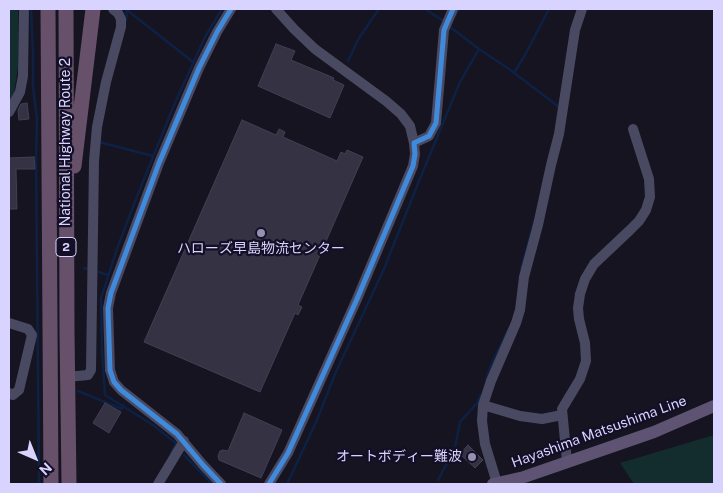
<!DOCTYPE html>
<html>
<head>
<meta charset="utf-8">
<style>
	body { margin:0 }
	#map { position:relative; width:723px; height:493px; overflow:hidden; background:#161421; font-family:"Public Sans",sans-serif }
	canvas { display:block }
	.frame { position:absolute; inset:0; border:10px solid #d9d4ff; pointer-events:none }
	.north { position:absolute; left:10px; top:433px; width:50px; height:50px; -webkit-text-stroke:4px #130f26; paint-order:stroke; rotate:136deg; font-size:14px; font-weight:700; line-height:20px; text-align:center; color:#d9d4ff }
	.north::after { content:''; display:block; margin:auto; width:18px; height:22px; background:#d9d4ff; clip-path:polygon(50% 0,100% 100%,50% 72%,0 100%) }
</style>
</head>
<body>
<div id="map">
<canvas width="723" height="493"></canvas>
<div class="frame"></div>
<div class="north">N</div>
</div>
<script>
const c = document.querySelector('canvas').getContext('2d');
c.lineJoin = 'round';
function fill(path, color) { c.fillStyle = color; c.fill(path, 'evenodd'); }
const shape = rows => new Path2D(rows.map(r => 'M' + r).join(''));
function strokePath(path, color, width, dash) { c.strokeStyle = color; c.lineWidth = width; c.lineCap = dash ? 'butt' : 'round'; c.setLineDash(dash || []); c.stroke(path); }
function drawText(font, color, halo, rows, align = 'center') {
  c.font = font + ' "Public Sans","Noto Sans JP",sans-serif'; c.lineWidth = 4.5; c.setLineDash([]); c.textBaseline = 'middle'; c.strokeStyle = halo; c.fillStyle = color; for (const [text, x, y, turn = 0] of rows) {
    c.save(); c.translate(x, y); c.rotate((+turn || 0) * Math.PI / 180); c.textAlign = isNaN(turn) ? turn : align; if (halo) c.strokeText(text, 0, 0); c.fillText(text, 0, 0); c.restore();
  }
}
const green = shape([
	[9,9,18,9,18,67,14,93,9,103],
	[714,435,714,484,634,484,620,463]
]);
const stream = shape([
	[31,9,33,54,33,86,37,119,36,156,39,484],
	[425,9,442,20],
	[127,10,193,62],
	[455,16,459,9],
	[126,21,127,9],
	[449,26,479,49,509,69,559,107,559,109],
	[348,61,359,38,379,9],
	[514,73,525,55,549,9],
	[99,142,153,156],
	[84,268,87,269],
	[521,269,534,222],
	[96,271,108,275],
	[486,380,491,365,508,330],
	[78,391,122,409,123,405],
	[177,444,153,425,105,395,102,351,101,298,118,246,138,194,174,105,205,37,222,9],
	[171,453,176,444],
	[184,455,212,484],
	[438,480,455,448,460,422,477,403,481,395],
	[287,484,317,420,335,374,384,269,419,181,460,82,479,49]
]);
const building = shape([
	[276,44,295,51,291,60,334,78,333,80,344,85,330,118,258,86,276,44],
	[27,103,29,119,19,120,18,110,21,104,27,103],
	[242,120,276,135,279,129,285,132,283,137,337,161,341,152,345,154,347,150,363,157,298,305,302,307,298,315,295,313,260,392,144,342,242,120],
	[34,157,35,169,16,169,17,209,9,209,9,158,34,157],
	[105,403,121,412,109,433,93,423,105,403],
	[244,413,282,430,261,478,219,460,218,456,220,451,223,450,228,451,244,413],
	[468,445,483,460,475,468,460,454,468,445]
]);
const minor = shape([
	[276,9,294,29,315,49,386,101,401,114,410,126,414,143],
	[9,112,20,92,23,76,24,9],
	[9,323,28,329,32,335,19,390,13,395,9,393],
	[67,377,88,375,91,370,94,161,97,127,106,82,121,27,121,19,118,13,113,9],
	[483,405,520,416,542,419,562,415],
	[567,462,562,409,580,379,586,361,585,343,579,319,578,308,580,294,585,279,594,264,630,230,639,221,646,210,650,197,649,179,633,129],
	[497,483,485,444,482,421,483,405,491,381,516,323,520,310,524,277,538,225,551,165,559,134,575,30,582,9],
	[158,484,184,441],
	[221,484,203,465,177,434,121,390,114,382,110,370,108,308,111,293,159,163,199,68,217,32,231,9],
	[269,484,288,453,357,299,413,166,415,154,414,143,429,136,436,123,444,30,453,9]
]);
const major = shape([
	[493,484,524,477,654,432,714,406]
]);
const highway = shape([
	[48,9,51,484],
	[66,9,67,332,69,484],
	[74,166,93,9]
]);
const cycleway = shape([
	[221,484,203,465,177,434,121,390,114,382,110,370,108,308,111,293,159,163,199,68,217,32,231,9],
	[269,484,288,453,357,299,413,166,415,154,414,143,429,136,436,123,444,30,453,9]
]);
const markers = [
	[261,233,5,"#9591b1"],
	[472,457,5,"#9591b1"]
];
const shields = [
	[66,247,20]
];
const shieldNames = [
	["2",66,247]
];
const streetNames = [
	["National Highway Route 2",66,142,-90],
	["Hayashima Matsushima Line",599,432,-20]
];
const poiNames = [
	["ハローズ早島物流センター",261,249],
	["オートボディー難波",462,457,"right"]
];
fill(green, '#132c2d');
strokePath(stream, '#0d2144', 2.5);
fill(building, '#343243');
strokePath(building, '#433f54', 1);
strokePath(minor, '#4a4962', 10);
strokePath(major, '#5e5373', 12);
strokePath(highway, '#67516a', 15);
strokePath(cycleway, '#408adc', 5);
for (const [x, y, r, color] of markers) { const dot = new Path2D(); dot.arc(x, y, r, 0, 2 * Math.PI); c.fillStyle = color; c.fill(dot); strokePath(dot, '#130f26', 2); }
for (const [x, y, w] of shields) { const box = new Path2D(); box.roundRect(x - w / 2, y - 9.5, w, 19, 4); c.fillStyle = '#130f26'; c.fill(box); strokePath(box, '#d9d4ff', 1); }
drawText('bold 12px', '#d9d4ff', null, shieldNames);
drawText('14px', '#d9d4ff', '#130f26', streetNames);
drawText('14px', '#d9d4ff', '#130f26', poiNames);
</script>
</body>
</html>
